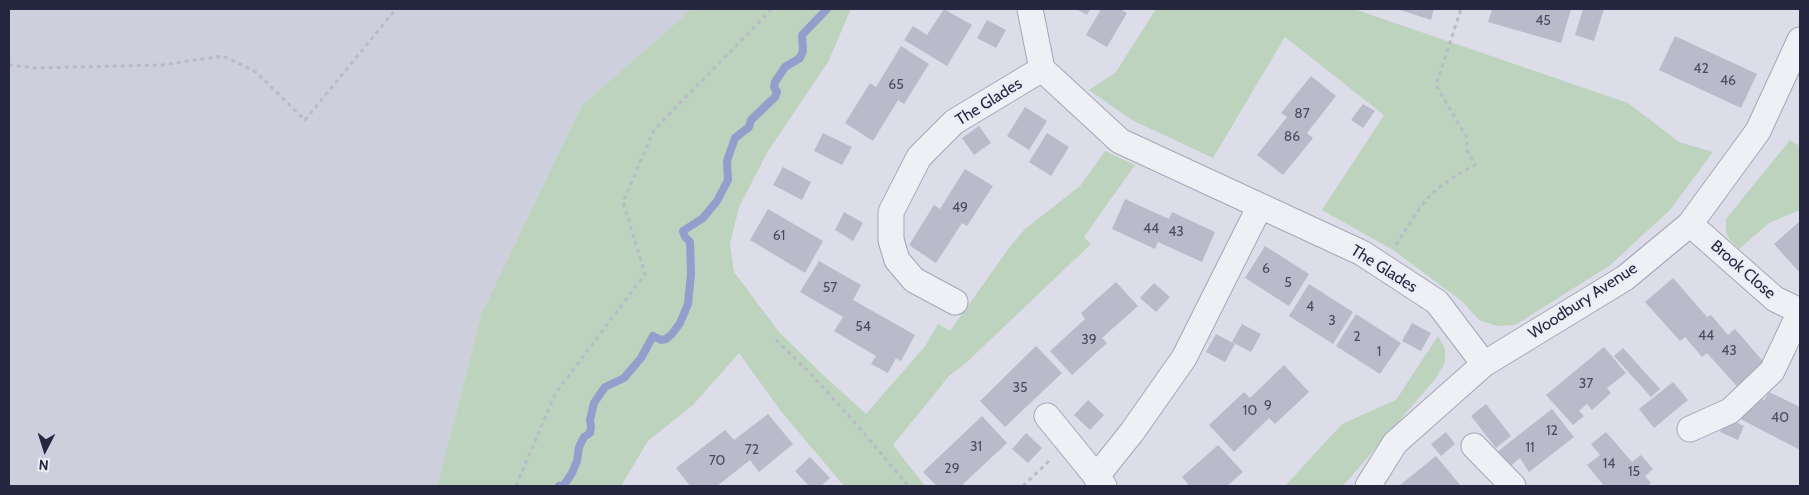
<!DOCTYPE html>
<html>
<head>
<meta charset="utf-8">
<style>
	body { margin:0 }
	#map { position:relative; width:1809px; height:495px; overflow:hidden; background:#dcdde8; font-family:Cabin,sans-serif }
	canvas { display:block }
	.frame { position:absolute; inset:0; border:10px solid #252640; pointer-events:none }
	.north { position:absolute; left:20px; top:425px; width:50px; height:50px; -webkit-text-stroke:4px #ecedf6; paint-order:stroke; rotate:185deg; font-size:14px; font-weight:700; line-height:20px; text-align:center; color:#252640 }
	.north::after { content:''; display:block; margin:auto; width:18px; height:22px; background:#252640; clip-path:polygon(50% 0,100% 100%,50% 72%,0 100%) }
</style>
</head>
<body>
<div id="map">
<canvas width="1809" height="495"></canvas>
<div class="frame"></div>
<div class="north">N</div>
</div>
<script>
const c = document.querySelector('canvas').getContext('2d');
c.lineJoin = 'round';
function fill(path, color) { c.fillStyle = color; c.fill(path, 'evenodd'); }
const shape = rows => new Path2D(rows.map(r => 'M' + r).join(''));
function strokePath(path, color, width, dash) { c.strokeStyle = color; c.lineWidth = width; c.lineCap = dash ? 'butt' : 'round'; c.setLineDash(dash || []); c.stroke(path); }
function drawText(font, color, halo, rows, align = 'center') {
  c.font = font + ' Cabin,sans-serif'; c.lineWidth = 5; c.setLineDash([]); c.textBaseline = 'middle'; c.strokeStyle = halo; c.fillStyle = color; for (const [text, x, y, turn = 0] of rows) {
    c.save(); c.translate(x, y); c.rotate((+turn || 0) * Math.PI / 180); c.textAlign = isNaN(turn) ? turn : align; if (halo) c.strokeText(text, 0, 0); c.fillText(text, 0, 0); c.restore();
  }
}
const built = shape([
	[9,9,692,9,582,105,482,312,437,486,9,486]
]);
const green = shape([
	[692,9,851,9,828,62,768,151,739,207,730,244,734,272,779,332,819,371,866,414,926,345,938,324,950,331,1009,248,1025,229,1080,186,1105,151,1135,165,1084,237,1091,244,967,362,949,376,893,445,925,486,844,486,780,410,739,353,693,405,648,441,621,486,437,486,482,312,582,105],
	[1156,9,1354,9,1628,103,1679,142,1713,152,1670,210,1609,266,1515,325,1497,326,1479,320,1462,301,1393,250,1322,210,1384,115,1285,37,1213,158,1132,120,1089,90,1116,72],
	[1790,140,1800,146,1800,210,1769,223,1739,249,1730,240,1726,232,1726,219],
	[1438,336,1445,349,1445,362,1436,378,1343,486,1285,486,1342,424,1396,400]
]);
const stream = shape([
	[559,486,564,485,572,473,577,461,579,447,584,437,590,433,591,427,590,420,594,403,605,387,624,378,641,358,653,336,661,340,666,339,672,334,680,323,688,304,691,274,690,242,685,237,683,231,703,218,717,201,728,180,727,161,735,138,749,127,751,120,775,97,777,92,774,87,775,82,785,67,800,58,803,51,802,35,827,9]
]);
const building = shape([
	[944,9,972,25,947,66,904,40,913,26,927,35],
	[1076,9,1090,9,1087,15],
	[1101,9,1120,9,1127,13,1107,47,1086,35],
	[1397,9,1434,9,1431,20],
	[1492,9,1571,9,1561,43,1488,22],
	[1583,9,1604,9,1594,41,1575,35],
	[987,20,1006,30,996,48,977,38],
	[1675,36,1757,74,1741,108,1659,70],
	[901,46,929,64,904,104,898,100,873,141,845,123,870,83,876,87],
	[1311,76,1336,96,1307,133,1313,138,1283,175,1257,155,1287,117,1281,113],
	[1363,104,1375,111,1363,128,1351,120],
	[1025,107,1047,121,1029,150,1007,136],
	[979,126,991,143,974,155,962,138],
	[823,133,852,147,842,165,814,151],
	[1047,133,1069,147,1051,176,1029,162],
	[783,167,811,182,802,200,773,185],
	[965,169,993,186,967,226,962,223,936,263,909,245,934,205,940,209],
	[1125,199,1169,219,1172,212,1215,232,1202,262,1158,242,1155,249,1112,229],
	[768,209,823,241,805,273,750,240],
	[844,212,863,223,853,241,835,230],
	[1800,221,1800,273,1774,244],
	[1265,246,1309,274,1289,306,1245,278],
	[819,261,861,285,853,300,915,335,901,361,896,358,888,373,871,364,876,356,834,331,843,317,800,292],
	[1673,278,1707,317,1711,315,1728,335,1735,329,1769,368,1742,392,1707,353,1702,357,1685,337,1680,341,1645,302],
	[1116,282,1138,306,1102,338,1107,343,1072,375,1050,351,1085,319,1081,313],
	[1154,283,1170,297,1156,312,1140,298],
	[1309,284,1353,312,1333,344,1289,316],
	[1356,314,1401,343,1380,374,1336,346],
	[1412,323,1431,333,1421,351,1402,341],
	[1242,324,1261,334,1251,352,1232,342],
	[1216,334,1235,344,1225,362,1206,352],
	[1036,346,1062,373,1005,427,980,401],
	[1604,347,1626,373,1607,388,1611,393,1592,410,1587,404,1579,411,1584,416,1573,425,1546,395],
	[1623,348,1660,389,1651,397,1614,356],
	[1284,365,1309,392,1275,424,1269,418,1234,452,1209,425,1244,392,1250,398],
	[1673,382,1688,400,1654,428,1639,409],
	[1769,392,1800,407,1800,450,1731,414,1758,397,1764,400],
	[1088,400,1104,415,1090,430,1074,415],
	[1486,404,1511,436,1496,448,1471,416],
	[1552,409,1574,437,1529,472,1520,458,1509,467,1497,452],
	[768,414,793,444,759,472,750,460,717,486,690,486,676,468,725,430,734,440],
	[982,416,1007,443,961,486,937,486,923,472],
	[1727,418,1744,426,1738,440,1720,432],
	[1446,432,1455,444,1441,456,1431,444],
	[1606,432,1632,462,1641,455,1653,469,1645,476,1651,483,1647,486,1604,486,1587,465,1600,455,1591,444],
	[1026,433,1042,448,1028,463,1012,449],
	[1218,445,1243,472,1227,486,1185,486,1188,484,1182,477],
	[1436,456,1461,486,1399,486],
	[810,457,830,478,821,486,809,486,795,471]
]);
const path = shape([
	[9,65,35,68,161,65,223,56,256,72,305,120,396,9],
	[1396,245,1419,209,1432,193,1452,178,1475,165,1467,150,1467,138,1436,85,1461,9],
	[776,340,811,374,864,433,908,486],
	[516,486,555,394,645,274,623,202,654,130,772,9],
	[1023,486,1051,459]
]);
const minor = shape([
	[1030,9,1042,69,1120,141,1362,253,1437,302,1484,364],
	[1690,224,1775,299,1800,311],
	[955,302,914,280,897,260,891,240,891,212,919,157,954,122,1042,69],
	[1047,416,1104,486],
	[1690,429,1730,411,1772,371,1800,312],
	[1474,446,1513,486],
	[1096,477,1132,432,1184,358,1260,206],
	[1368,486,1395,443,1484,364,1625,278,1690,224,1758,131,1800,40]
]);
const numberNames = [
	["45",1543,21],
	["42",1701,69],
	["46",1728,81],
	["65",896,85],
	["87",1302,114],
	["86",1292,137],
	["49",960,208],
	["44",1151,229],
	["43",1176,232],
	["61",779,236],
	["6",1266,269],
	["5",1288,283],
	["57",830,288],
	["4",1310,307],
	["3",1332,321],
	["54",863,327],
	["44",1706,336],
	["2",1357,337],
	["39",1089,340],
	["43",1729,351],
	["1",1379,352],
	["37",1586,384],
	["35",1020,388],
	["9",1268,406],
	["10",1250,411],
	["40",1780,418],
	["12",1552,431],
	["31",976,447],
	["11",1530,448],
	["72",752,450],
	["70",717,461],
	["14",1609,464],
	["29",952,469],
	["15",1634,472]
];
const streetNames = [
	["The Glades",989,102,-32],
	["The Glades",1384,269,32],
	["Brook Close",1743,270,41],
	["Woodbury Avenue",1583,301,-33]
];
fill(built, '#cecfdd');
fill(green, '#bdd3be');
strokePath(stream, '#949ecc', 8);
fill(building, '#b9bbcb');
strokePath(minor, '#a5a6b6', 27);
strokePath(path, '#babbc7', 3, [4, 4]);
strokePath(minor, '#eff0f6', 25);
drawText('14px', '#4a4b63', null, numberNames);
drawText('16px', '#252640', '#ecedf6', streetNames);
</script>
</body>
</html>
